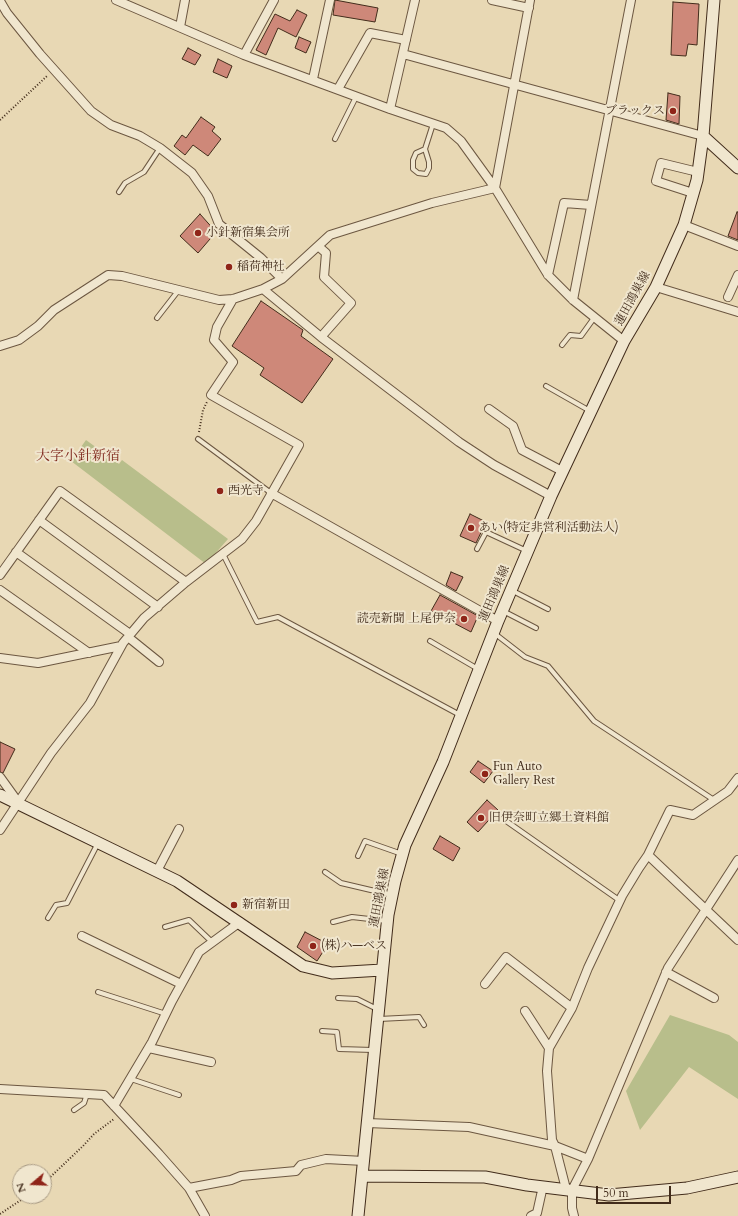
<!DOCTYPE html>
<html>
<head>
<meta charset="utf-8">
<style>
	body { margin:0 }
	#map { position:relative; width:738px; height:1216px; overflow:hidden; background:#e8d8b4; font-family:Cardo,serif }
	canvas { display:block }
	.north { position:absolute; left:12px; top:1164px; width:40px; height:40px; box-sizing:border-box; background:#f0e6ce; border:1px solid #aa9c86; border-radius:50%; rotate:251deg; font-size:11px; font-weight:700; line-height:16px; text-align:center; color:#422c1b }
	.north::after { content:''; display:block; margin:auto; width:14px; height:18px; background:#8f2418; clip-path:polygon(50% 0,100% 100%,50% 72%,0 100%) }
	.scale { position:absolute; left:596px; top:1186px; width:75px; height:18px; box-sizing:border-box; border:2px solid #422c1b; border-top:0; padding-left:5px; font-size:12px; line-height:14px; white-space:nowrap; color:#422c1b; -webkit-text-stroke:3px #f0e6ce; paint-order:stroke }
</style>
</head>
<body>
<div id="map">
<canvas width="738" height="1216"></canvas>
<div class="north">N</div>
<div class="scale">50 m</div>
</div>
<script>
const c = document.querySelector('canvas').getContext('2d');
c.lineJoin = 'round';
function fill(path, color) { c.fillStyle = color; c.fill(path, 'evenodd'); }
const shape = rows => new Path2D(rows.map(r => 'M' + r).join(''));
function strokePath(path, color, width, dash) { c.strokeStyle = color; c.lineWidth = width; c.lineCap = dash ? 'butt' : 'round'; c.setLineDash(dash || []); c.stroke(path); }
function drawText(font, color, halo, rows, align = 'center') {
  c.font = font + ' Cardo,"Noto Serif JP",serif'; c.lineWidth = 4; c.setLineDash([]); c.textBaseline = 'middle'; c.strokeStyle = halo; c.fillStyle = color; for (const [text, x, y, turn = 0] of rows) {
    c.save(); c.translate(x, y); c.rotate((+turn || 0) * Math.PI / 180); c.textAlign = isNaN(turn) ? turn : align; if (halo) c.strokeText(text, 0, 0); c.fillText(text, 0, 0); c.restore();
  }
}
const green = shape([
	[86,440,119,464,122,460,228,539,206,564,71,461],
	[670,1015,729,1035,738,1042,738,1099,689,1067,640,1130,626,1091]
]);
const building = shape([
	[335,0,378,8,375,22,333,15,335,0],
	[673,2,699,4,697,45,688,44,686,56,671,55,673,2],
	[297,10,307,15,296,37,278,28,266,55,256,50,275,14,290,21,297,10],
	[299,37,311,42,306,53,295,48,299,37],
	[188,48,201,55,195,65,182,59,188,48],
	[218,59,232,66,227,78,213,72,218,59],
	[668,93,680,96,679,124,666,120,668,93],
	[201,117,215,127,212,131,221,139,208,156,193,145,185,155,174,146,182,135,186,138,201,117],
	[737,212,738,212,738,240,728,236,737,212],
	[200,214,216,232,198,253,180,236,200,214],
	[261,301,303,330,301,336,333,359,302,403,260,375,264,368,232,346,261,301],
	[470,514,486,522,476,543,460,536,470,514],
	[451,572,463,577,456,591,446,585,451,572],
	[440,595,478,616,471,632,431,611,440,595],
	[0,742,15,749,3,773,0,772,0,742],
	[478,761,493,771,484,783,470,772,478,761],
	[487,800,498,810,478,832,467,822,487,800],
	[440,836,460,848,453,861,433,849,440,836],
	[305,932,328,944,317,961,297,947,305,932]
]);
const path = shape([
	[0,120,47,76],
	[199,432,203,410,207,402],
	[44,1183,83,1146,94,1134,114,1119],
	[0,1214,27,1196]
]);
const lane = shape([
	[335,139,356,97],
	[425,149,429,162,429,168,426,174,418,173,413,169,413,160,416,153,425,149,433,124],
	[119,192,125,183,144,172,160,148],
	[157,318,178,291],
	[562,345,570,335,581,336,594,318],
	[546,386,590,411],
	[198,439,271,493],
	[477,549,486,532,527,551],
	[223,554,257,622,278,617,460,715],
	[511,590,548,609],
	[503,611,536,628],
	[494,633,525,657,548,666,594,721,714,800],
	[430,641,478,669],
	[499,816,619,900],
	[358,856,365,841,402,854],
	[325,872,341,883,392,895],
	[48,918,56,905,67,903,98,843],
	[333,922,352,917,387,921],
	[165,927,189,920,212,942],
	[98,992,166,1014],
	[338,998,357,999,377,1009],
	[379,1019,419,1017,424,1025],
	[322,1031,337,1032,339,1049,373,1050],
	[131,1079,179,1095],
	[74,1110,84,1103,87,1094]
]);
const street = shape([
	[116,0,244,55,390,109,446,128,461,141,495,188,548,275,573,300,624,341],
	[492,0,529,8],
	[0,1,7,13,40,54,91,111,111,125,140,136,160,148,192,173,208,196,219,224,261,258,282,279],
	[180,27,185,0],
	[403,54,703,136],
	[244,55,274,0],
	[313,79,330,0],
	[338,89,370,33,406,40],
	[390,109,415,0],
	[495,188,530,0],
	[693,193,656,181,661,163,698,172],
	[684,225,738,246],
	[318,246,326,253,324,277,351,303,321,337],
	[548,275,564,203,591,205],
	[656,287,738,312],
	[263,289,321,337,459,442,494,465,551,496],
	[728,297,738,275],
	[573,300,631,0],
	[0,346,19,340,38,326,54,310,108,275,122,276,219,300,233,299,263,289,282,279,330,235,432,203,495,188],
	[489,409,513,426,522,450,562,471],
	[271,493,498,621],
	[39,520,158,607],
	[16,552,130,634],
	[0,575,60,491,186,582],
	[0,590,89,653],
	[128,637,159,662],
	[0,658,38,663,121,646],
	[0,777,18,802],
	[0,830,51,753,90,703,123,643,144,618,186,582,242,539,256,521,299,445,211,395,233,362,214,340,217,327,233,299],
	[648,855,738,940],
	[157,871,179,829],
	[82,936,181,984],
	[666,972,714,998],
	[485,984,506,957,572,1008],
	[525,1011,549,1048],
	[149,1048,211,1062],
	[0,1089,104,1095,159,1154,189,1188,205,1216],
	[114,1106,152,1042,172,1001,199,952,240,922],
	[367,1123,469,1127,555,1146,566,1189],
	[588,1159,555,1146,552,1140,547,1071,549,1048,572,1008,588,968,622,896,639,868,648,855,670,810,693,815,728,791,738,778],
	[189,1188,231,1180,241,1176,296,1171,301,1165,326,1159,364,1161],
	[531,1216,537,1213,543,1186],
	[574,1216,572,1208,572,1190,588,1159,668,968,738,860]
]);
const secondary = shape([
	[703,136,738,168],
	[0,795,177,881,303,966,332,973,382,970],
	[363,1176,485,1177,527,1185,609,1195,687,1188,738,1177],
	[358,1216,388,915,395,881,405,845,443,762,498,621,551,496,624,341,656,287,684,225,697,180,703,136,714,0]
]);
const markers = [
	[673,111,4,"#8f2418"],
	[198,233,4,"#8f2418"],
	[229,267,4,"#8f2418"],
	[220,491,4,"#8f2418"],
	[471,528,4,"#8f2418"],
	[464,619,4,"#8f2418"],
	[485,774,4,"#8f2418"],
	[481,818,4,"#8f2418"],
	[234,905,4,"#8f2418"],
	[313,946,4,"#8f2418"]
];
const poiNames = [
	["ブラックス",665,111,"right"],
	["小針新宿集会所",206,233],
	["稲荷神社",237,267],
	["西光寺",228,491],
	["あい(特定非営利活動法人)",479,528],
	["読売新聞 上尾伊奈",456,619,"right"],
	["Fun Auto",493,767],
	["Gallery Rest",493,781],
	["旧伊奈町立郷土資料館",489,818],
	["新宿新田",242,905],
	["(株)ハ―ベス",321,946]
];
const streetNames = [
	["蓮田鴻巣線",633,299,-61],
	["蓮田鴻巣線",495,594,-67],
	["蓮田鴻巣線",380,898,-79]
];
const quarterNames = [
	["大字小針新宿",78,457]
];
fill(green, '#b8be8b');
fill(building, '#ce8879');
strokePath(building, '#422c1b', 1);
strokePath(lane, '#6c5741', 6);
strokePath(street, '#6c5741', 10);
strokePath(secondary, '#422c1b', 13);
strokePath(path, '#422c1b', 2, [1, 2]);
strokePath(lane, '#f0e6ce', 4);
strokePath(street, '#f0e6ce', 8);
strokePath(secondary, '#f0e6ce', 11);
for (const [x, y, r, color] of markers) { const dot = new Path2D(); dot.arc(x, y, r, 0, 2 * Math.PI); c.fillStyle = color; c.fill(dot); strokePath(dot, '#f0e6ce', 1.5); }
drawText('12px', '#422c1b', '#f0e6ce', poiNames, 'left');
drawText('12px', '#422c1b', '#f0e6ce', streetNames);
drawText('14px', '#7a1f14', '#f0e6ce', quarterNames);
</script>
</body>
</html>
